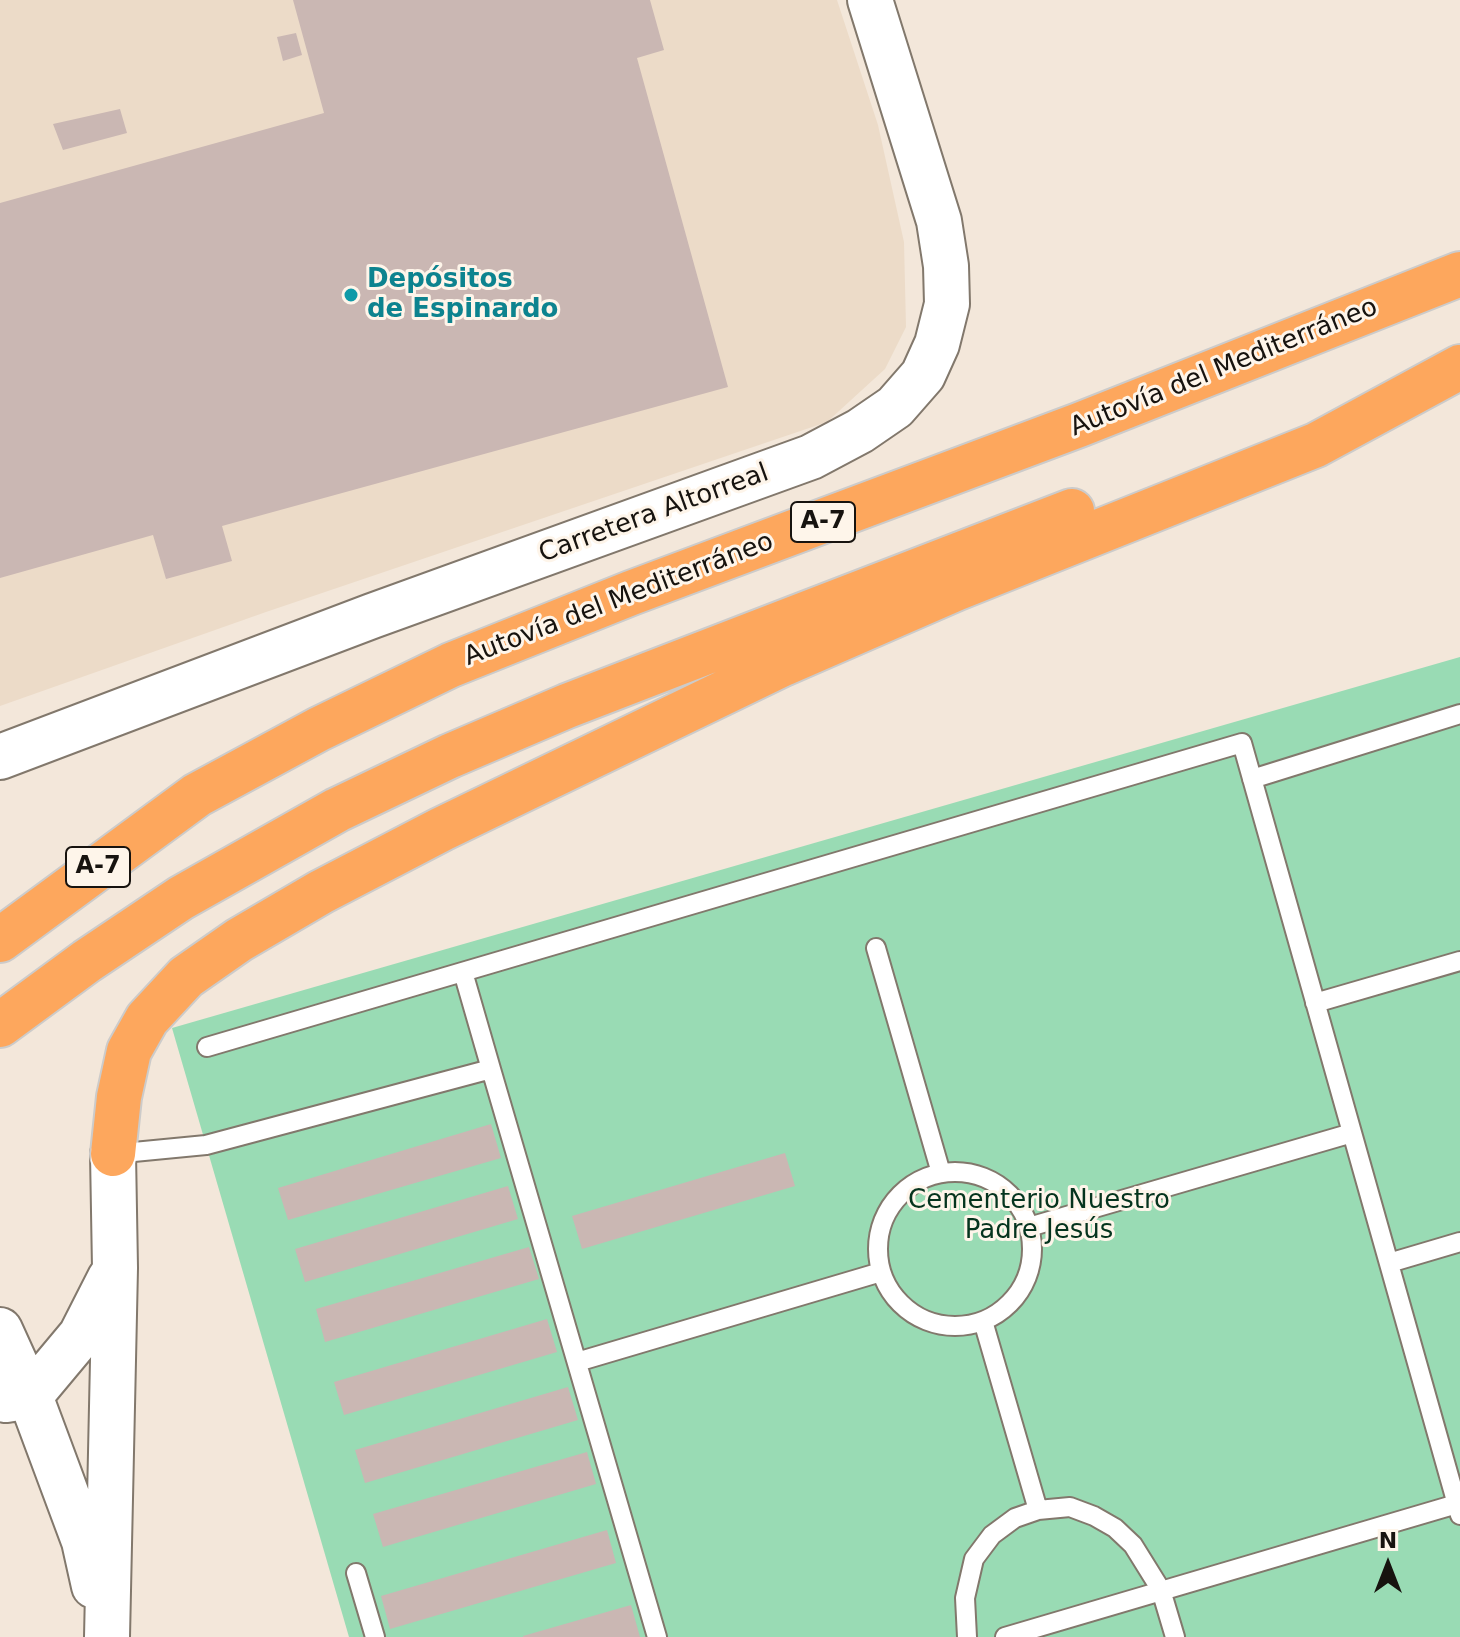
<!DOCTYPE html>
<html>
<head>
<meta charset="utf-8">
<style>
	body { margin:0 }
	#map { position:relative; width:1460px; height:1637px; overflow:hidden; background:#f3e7da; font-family:"DejaVu Sans",sans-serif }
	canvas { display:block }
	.north { position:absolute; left:1348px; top:1525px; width:80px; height:80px; -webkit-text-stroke:6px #fef5ea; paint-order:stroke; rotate:0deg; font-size:22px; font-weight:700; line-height:32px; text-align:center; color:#17130f }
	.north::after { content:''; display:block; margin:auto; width:28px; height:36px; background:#17130f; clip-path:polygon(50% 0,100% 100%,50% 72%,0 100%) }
</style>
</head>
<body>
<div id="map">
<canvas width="1460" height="1637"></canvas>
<div class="north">N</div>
</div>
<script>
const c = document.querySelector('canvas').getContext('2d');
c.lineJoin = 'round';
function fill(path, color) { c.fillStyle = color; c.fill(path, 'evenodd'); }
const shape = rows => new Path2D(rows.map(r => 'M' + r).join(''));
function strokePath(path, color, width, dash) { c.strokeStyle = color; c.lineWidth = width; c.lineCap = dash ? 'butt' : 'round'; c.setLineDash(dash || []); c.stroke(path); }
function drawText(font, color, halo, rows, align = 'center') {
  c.font = font + ' "DejaVu Sans",sans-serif'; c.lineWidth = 6; c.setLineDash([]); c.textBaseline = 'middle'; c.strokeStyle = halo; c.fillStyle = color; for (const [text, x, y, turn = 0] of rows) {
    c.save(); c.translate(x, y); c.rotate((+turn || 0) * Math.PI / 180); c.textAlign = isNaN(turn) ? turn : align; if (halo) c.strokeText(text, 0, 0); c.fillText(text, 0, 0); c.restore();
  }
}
const built = shape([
	[0,0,837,0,878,125,904,242,906,327,885,369,827,422,266,612,0,706]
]);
const green = shape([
	[1460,657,1460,1637,349,1637,172,1028]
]);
const building = shape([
	[293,0,650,0,664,50,637,58,728,387,222,526,232,561,166,579,153,535,0,578,0,203,324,113],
	[296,33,302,55,283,61,277,37],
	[120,109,127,133,63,150,53,124],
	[491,1124,501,1158,288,1220,278,1188],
	[785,1153,795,1186,582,1249,572,1216],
	[508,1186,518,1219,305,1282,295,1249],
	[529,1247,539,1279,325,1342,316,1309],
	[547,1319,557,1352,344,1415,334,1382],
	[568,1387,578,1420,365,1483,355,1450],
	[587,1452,596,1484,383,1547,373,1514],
	[607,1530,616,1563,390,1629,381,1596],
	[631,1605,640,1637,523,1637,523,1636]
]);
const service = shape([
	[1252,779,1460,714],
	[876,948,941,1173],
	[1315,1003,1460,961],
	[207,1047,1242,743,1460,1515],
	[491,1069,657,1637],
	[113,1154,206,1145,491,1069,463,972],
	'878 1249a77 77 0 1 1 154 0a77 77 0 1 1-154 0Z',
	[1029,1227,1352,1133],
	[1389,1263,1460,1242],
	[983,1321,1038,1510],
	[577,1362,881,1272],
	[356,1573,375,1637],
	[967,1637,965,1598,974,1559,992,1535,1015,1518,1038,1510,1070,1507,1094,1516,1115,1528,1133,1545,1161,1590,1175,1637],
	[1005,1637,1460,1503]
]);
const tertiary = shape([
	[0,757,372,616,811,457,860,431,895,407,923,375,937,344,947,304,946,266,939,221,870,0],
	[0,1330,30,1396,84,1541,94,1586],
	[6,1400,30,1396,81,1335,110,1278],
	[107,1637,115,1268,113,1154]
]);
const motorway = shape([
	[0,940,197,795,319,729,451,665,631,593,1079,425,1460,274],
	[0,1025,87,961,181,898,337,810,450,756,567,706,1072,511],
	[113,1154,119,1097,129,1051,147,1019,186,977,239,940,321,892,442,829,783,664,955,589,1316,445,1460,367]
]);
const markers = [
	[351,295,8,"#0f9aa8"]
];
const shields = [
	[823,522,64],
	[98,867,64]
];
const shieldNames = [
	["A-7",823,522],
	["A-7",98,867]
];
const cultureNames = [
	["Depósitos",367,280],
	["de Espinardo",367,310]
];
const streetNames = [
	["Autovía del Mediterráneo",1224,368,-22],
	["Carretera Altorreal",654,514,-20],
	["Autovía del Mediterráneo",619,600,-21]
];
const parkNames = [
	["Cementerio Nuestro",1039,1201],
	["Padre Jesús",1039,1231]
];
fill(built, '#ecdbc8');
fill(green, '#99dbb4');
fill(building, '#cab7b3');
strokePath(service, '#82786c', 22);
strokePath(tertiary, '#82786c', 48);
strokePath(motorway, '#cccbca', 48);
strokePath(service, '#fff', 18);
strokePath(tertiary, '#fff', 44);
strokePath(motorway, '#fda75d', 44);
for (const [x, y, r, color] of markers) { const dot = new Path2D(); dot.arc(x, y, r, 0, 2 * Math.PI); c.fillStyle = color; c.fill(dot); strokePath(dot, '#fef5ea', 3); }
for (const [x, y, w] of shields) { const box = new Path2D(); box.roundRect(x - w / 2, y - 20, w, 40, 6); c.fillStyle = '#fef5ea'; c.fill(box); strokePath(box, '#17130f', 2); }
drawText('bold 24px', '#17130f', null, shieldNames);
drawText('bold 26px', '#0d838f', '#fef5ea', cultureNames, 'left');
drawText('26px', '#17130f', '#fef5ea', streetNames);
drawText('26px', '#05341e', '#fef5ea', parkNames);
</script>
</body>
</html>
